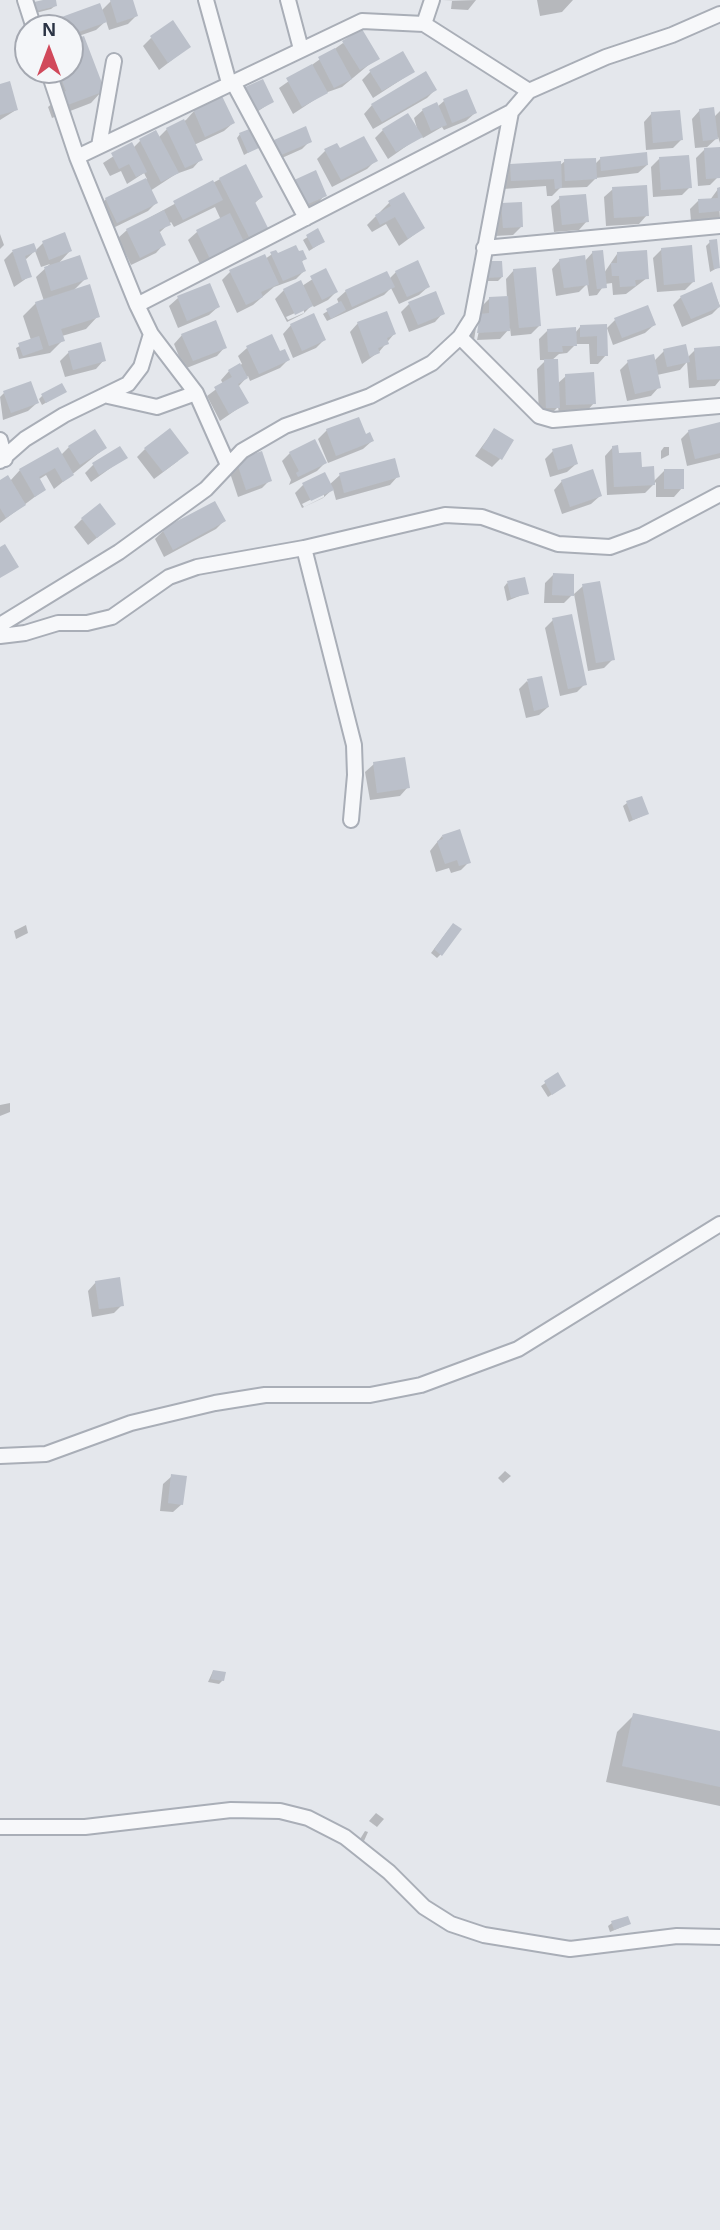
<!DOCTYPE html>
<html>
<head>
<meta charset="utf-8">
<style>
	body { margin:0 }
	#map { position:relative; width:720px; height:2230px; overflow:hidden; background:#e4e7ec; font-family:Helvetica,sans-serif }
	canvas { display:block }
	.north { position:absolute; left:14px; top:14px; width:70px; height:70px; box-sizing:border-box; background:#f4f6f9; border:2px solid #a4a8b1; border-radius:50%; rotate:0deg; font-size:19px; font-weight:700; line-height:28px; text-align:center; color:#2b3445 }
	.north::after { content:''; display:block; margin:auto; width:24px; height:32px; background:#d1495b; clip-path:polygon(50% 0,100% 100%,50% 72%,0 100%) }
</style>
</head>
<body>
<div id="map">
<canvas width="720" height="2230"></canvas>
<div class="north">N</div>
</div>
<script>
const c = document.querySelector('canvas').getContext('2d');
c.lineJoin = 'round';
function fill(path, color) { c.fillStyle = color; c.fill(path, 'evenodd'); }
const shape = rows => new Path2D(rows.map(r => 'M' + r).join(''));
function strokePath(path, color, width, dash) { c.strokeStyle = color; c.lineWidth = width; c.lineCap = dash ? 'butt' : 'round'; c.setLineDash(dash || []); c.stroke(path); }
const shadow = shape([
	[51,0,55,6,51,9,32,14,31,8,35,4],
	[132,0,136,16,128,24,109,30,106,21,96,30,70,39,70,28,101,11,111,1],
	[476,0,468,10,451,9,452,1,442,1],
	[537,0,573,0,562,12,540,16],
	[151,38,189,47,159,70,143,46],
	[70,43,103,90,91,103,52,118,48,107,54,102,44,78,39,80,35,70,70,70],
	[343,43,377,58,342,87,325,93,293,114,279,88],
	[371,71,413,72,373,98,362,80],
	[0,86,16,110,0,120],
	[435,90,427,98,373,129,364,114,372,105],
	[466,92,475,113,466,121,444,130,442,127,423,138,421,136,388,159,375,138,383,130,418,132,414,118,423,110,437,107,444,101],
	[221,98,233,123,224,131,194,145,201,159,193,168,176,174,150,191,156,203,148,211,109,230,98,208,106,199,147,179,144,173,127,184,121,171,110,176,103,163,131,145,133,148,140,141,158,138,167,129,186,120,194,111],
	[236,98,272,102,246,119],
	[700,110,714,117,720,111,720,143,718,137,705,149,720,148,720,166,718,177,710,185,698,186,696,158,707,147,695,148,692,119],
	[652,113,681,140,673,148,646,150,644,122],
	[240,134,258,147,244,155,237,138],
	[275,141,310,141,302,149,273,162,267,149],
	[325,151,376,160,367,169,332,187,317,159],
	[601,158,647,165,638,173,596,178,587,187,560,188,552,196,547,196,546,186,503,189,502,174,510,165,559,166,565,161,594,165],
	[659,159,690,187,682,195,653,197,651,167],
	[220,179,261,197,254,204,266,227,253,240,201,266,188,240,197,232,221,220,215,207,174,227,171,222,159,233,164,244,156,253,131,265,118,238,127,230],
	[613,189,647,215,639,224,606,226,604,197],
	[718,189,720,218,691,221,690,209,698,201,710,200],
	[285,191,325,195,317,204,295,213],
	[560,198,587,221,579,230,554,232,551,206],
	[390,202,423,228,399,246,386,224,372,232,367,225],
	[502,205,522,226,513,235,495,236,494,213],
	[317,231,323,242,309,251,303,240],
	[0,234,4,245,0,249],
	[710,242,719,267,710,272,706,246],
	[43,243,70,251,57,265,86,278,72,292,98,316,86,329,62,336,63,340,50,353,19,359,16,348,31,340,23,316,36,303,44,301,36,277,50,264,41,267,35,251,25,260,30,276,14,287,4,260,12,252,33,245,35,251],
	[662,249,693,282,685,290,657,292,653,258],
	[275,252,277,256,305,258,301,263,304,271,296,279,274,287,253,305,237,313,222,280,230,272,265,259],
	[593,252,604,273,617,254,647,278,626,294,613,295,612,283,605,284,597,295,589,296,587,284,579,292,556,296,552,269,560,260,584,262],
	[486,263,502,277,498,281,483,281],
	[514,270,540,325,531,334,511,336,510,328,500,339,477,340,481,321,477,321,474,340,469,341,472,324,481,315,481,307,489,299,507,298,506,279],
	[325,271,336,292,328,300,314,307,312,305,303,314,287,322,275,299,284,290,302,286],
	[304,309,304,313,288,320,286,317],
	[396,272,428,287,419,295,399,304,391,288,384,295,327,321,323,314,339,304,337,299,346,291,389,279],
	[711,284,720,306,712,314,682,327,673,305,681,297],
	[209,285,218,307,209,315,178,328,169,306,178,298],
	[409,304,443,313,435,322,409,332,401,312],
	[615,320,654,325,645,333,613,345,607,328],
	[358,323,394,334,379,352,362,364,350,332],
	[291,325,324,340,316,348,293,358,283,334],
	[605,326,606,355,598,364,590,364,589,344,576,344,567,353,559,354,551,361,557,384,566,376,594,403,586,412,559,413,558,407,550,415,539,415,537,369,546,360,540,360,539,339,548,330,575,333,580,327],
	[182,335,225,347,217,356,184,369,174,344],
	[272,336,279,353,288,360,280,368,250,381,248,376,238,387,246,403,220,421,207,396,223,384,221,380,229,371,242,364,238,356,247,348],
	[720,348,720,380,715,386,689,388,687,362,680,370,657,375,659,387,651,396,627,401,620,370,628,362,654,361,664,351,687,358,695,350],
	[69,352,104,360,96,369,65,377,60,361],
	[64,392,42,405,39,399,42,396],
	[4,393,37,403,28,411,3,420,0,397],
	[720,424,720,458,687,466,681,439,689,431],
	[327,430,365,436,372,441,363,449,328,463,318,439],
	[494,430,500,459,492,467,475,456],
	[69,447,105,448,54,489,46,475,38,480,44,490,0,523,0,482,10,481,20,470,61,455],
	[613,447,617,455,640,468,653,482,664,471,682,488,674,497,656,497,656,482,645,493,607,495,605,456],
	[664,447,669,447,669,455,661,459,661,451],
	[145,449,178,461,154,479,137,457],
	[553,451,576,464,567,472,550,477,545,459],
	[261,453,270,480,262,488,238,497,229,470],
	[290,453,325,463,317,471,289,485,291,480,282,461],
	[126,457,91,482,85,473,93,465],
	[340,475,398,476,390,485,336,500,333,489,323,498,302,508,295,493,303,485,329,485],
	[324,493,324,497,304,507,302,504],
	[562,481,600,496,591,504,562,514,554,490],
	[214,503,224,521,216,529,164,557,155,539,163,531],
	[82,519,114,524,88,545,74,527],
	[554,574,572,595,564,603,544,603,545,583],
	[507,583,527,593,507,601,504,587],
	[583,586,613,659,604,668,588,671,574,594],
	[553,620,585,684,577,692,560,696,545,628],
	[527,681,548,707,539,715,526,718,519,689],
	[374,764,408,787,400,796,370,800,365,772],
	[627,803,647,814,629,822,623,806],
	[442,836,469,862,461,870,451,873,449,868,436,872,430,851],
	[26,925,28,933,16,939,14,931],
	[449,929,441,954,437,958,431,953],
	[557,1075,560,1089,548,1097,541,1086],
	[10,1103,10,1112,0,1116,0,1105],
	[96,1282,122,1305,114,1313,92,1317,88,1291],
	[505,1471,511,1476,503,1483,498,1478],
	[172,1476,182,1504,173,1512,160,1511,163,1484],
	[213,1671,223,1680,219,1684,208,1682],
	[634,1715,720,1733,720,1806,606,1782,617,1732],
	[376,1813,384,1819,377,1827,369,1821],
	[365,1831,368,1832,364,1841,357,1844],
	[612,1923,629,1924,610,1932,608,1926]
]);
const building = shape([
	[43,0,56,0,57,6,36,11,34,2],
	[110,0,133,0,138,16,117,23],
	[100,3,107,22,70,35,70,28,37,28,37,26],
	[173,20,191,47,168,63,150,36],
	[362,29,380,59,360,70,342,41],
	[84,36,105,91,65,106,60,93,66,91,58,70,70,70,70,41],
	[335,48,352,79,334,88,318,57],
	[403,51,415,72,382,91,369,70],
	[312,64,328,93,302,107,286,78],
	[426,71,437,90,382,122,371,104],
	[263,79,274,102,255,112,243,88],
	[10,81,18,110,0,115,0,84],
	[467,89,477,113,452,123,443,99],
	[222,96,235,123,205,137,193,109],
	[437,102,447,125,431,131,422,109],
	[714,107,718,139,703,141,699,109],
	[680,110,683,140,653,143,651,112],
	[408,113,423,137,396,152,382,129],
	[184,119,203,160,185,168,166,128],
	[306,126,312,142,281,155,274,140],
	[252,128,261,147,248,153,239,133],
	[156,130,179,173,161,182,139,139],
	[364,136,378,161,341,180,324,149,337,143,340,148],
	[132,142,147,172,136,177,129,164,119,169,111,153],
	[720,147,720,178,706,179,704,148],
	[647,152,648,165,601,171,600,157],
	[689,155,692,188,661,190,659,157],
	[596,158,597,179,565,181,564,159],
	[561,161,562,188,555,189,554,179,511,181,510,164],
	[246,164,263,197,255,202,268,228,249,237,219,178],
	[316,170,327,196,303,206,292,181],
	[146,178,158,203,117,223,105,198],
	[213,180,223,200,183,220,173,201],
	[647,185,649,216,614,218,612,187],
	[720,187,720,211,699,213,698,199,718,198,717,188],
	[404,192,425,228,408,239,395,217,380,225,375,215,391,206,388,201],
	[586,194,589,222,562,225,559,196],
	[522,202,523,227,503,228,501,203],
	[164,210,171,225,159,230,166,245,140,258,126,229],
	[230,213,244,242,210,259,196,230],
	[318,228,325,242,313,248,306,235],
	[65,232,72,251,49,260,42,241],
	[717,239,720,268,714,269,709,240],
	[34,243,37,251,25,256,32,277,22,280,12,250],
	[296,245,299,251,303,250,307,259,302,261,306,271,283,281,270,252,276,250,278,253],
	[692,245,695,282,664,285,661,248],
	[603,250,607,288,597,289,592,251],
	[647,250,649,279,635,280,636,286,620,287,619,276,612,276,611,263,617,263,617,252],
	[265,254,279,284,261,292,263,297,246,305,229,270],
	[80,255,88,279,51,291,44,267],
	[585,255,589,285,564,288,559,259],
	[418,260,430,287,407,297,395,271],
	[485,261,502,261,503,277,486,278],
	[536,267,541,326,519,328,513,269],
	[326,268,338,292,322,300,310,276],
	[387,271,395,287,352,307,345,290],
	[301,280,313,306,295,315,283,289],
	[712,282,720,307,691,319,680,296],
	[210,283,220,307,187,321,177,296],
	[90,284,100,317,61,329,65,341,49,346,35,302],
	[436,291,445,314,418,325,408,302],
	[508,296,510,331,477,333,480,314,489,313,489,297],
	[341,301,346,310,331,319,326,309],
	[648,305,656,325,622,338,614,318],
	[387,311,396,334,387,338,389,344,378,348,380,353,370,357,357,322],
	[314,313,326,340,302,351,290,324],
	[216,320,227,348,193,361,181,334],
	[607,324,608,356,597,356,597,336,580,337,580,325],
	[576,327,577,346,562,346,563,352,548,352,547,329],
	[272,334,280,351,285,349,290,360,259,374,246,346],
	[39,336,43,349,23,356,18,343],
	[101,342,106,361,73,370,68,351],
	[686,344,690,362,667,367,663,349],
	[720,346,720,379,697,380,694,348],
	[654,354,661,388,635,394,627,360],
	[544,359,558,359,560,408,546,408],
	[240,363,248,378,238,384,249,403,229,414,214,387,232,377,228,370],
	[594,372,596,404,566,405,565,374],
	[31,381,39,403,11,413,3,391],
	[62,383,67,392,46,403,41,394],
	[359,417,366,434,370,432,374,441,336,456,326,429],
	[720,422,720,453,695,459,688,430],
	[170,428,189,453,163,472,144,448],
	[494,428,514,440,502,460,482,448],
	[95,429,107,448,80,465,68,446],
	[315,439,327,463,298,477,296,473,299,471,289,452],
	[572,444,578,464,558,470,552,449],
	[618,445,619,453,641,452,642,467,654,466,655,485,614,487,612,446],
	[120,446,128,458,99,475,92,463],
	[58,447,74,475,63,482,55,468,39,477,46,490,35,497,19,469],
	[262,451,272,481,246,490,236,460],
	[395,458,400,477,344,493,339,473],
	[593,469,602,496,570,507,561,480],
	[664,469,684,469,684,489,664,489],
	[325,472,334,490,311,501,302,483],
	[8,475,26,505,6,518,0,508,0,480],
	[215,501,226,521,173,550,162,529],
	[100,503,116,524,97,538,81,518],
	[5,544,19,567,0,578,0,547],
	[553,573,574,574,574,596,552,595],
	[525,577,529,594,511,598,507,581],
	[600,581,615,660,596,663,582,584],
	[572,614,587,685,568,689,552,618],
	[542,676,549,707,534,711,527,679],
	[405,757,410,788,377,793,373,762],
	[642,796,649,814,633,820,626,801],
	[460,829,471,863,459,866,457,860,445,864,437,841,443,839,442,835],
	[453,923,462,929,442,956,434,949],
	[558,1072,566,1086,552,1095,544,1081],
	[120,1277,124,1306,99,1309,95,1281],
	[171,1474,187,1476,183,1505,168,1503],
	[213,1670,226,1672,224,1681,211,1679],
	[633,1713,720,1731,720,1787,622,1766],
	[628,1916,631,1924,614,1930,611,1921]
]);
const street = shape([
	[25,0,34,28],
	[206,0,229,83],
	[288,0,301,49],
	[424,24,432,0],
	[48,70,77,157,137,305,151,334,196,393,228,465],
	[233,82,306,218],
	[99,146,114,61],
	[77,157,362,21,424,24,529,91],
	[484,248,720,226],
	[137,305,511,112],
	[460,337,539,416,553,420,720,406],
	[108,396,157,407,196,393],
	[0,440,5,459],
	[0,461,25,439,64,415,128,384,141,367,151,334],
	[304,548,354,745,355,775,351,820],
	[0,625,119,552,206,489,242,451,285,426,370,396,432,363,460,337,472,318,511,112,529,91,606,57,672,35,720,14],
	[0,636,25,633,58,623,87,623,112,617,169,577,197,567,304,548,445,515,482,517,558,544,610,547,643,535,720,494],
	[0,1456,46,1454,131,1423,215,1403,265,1395,370,1395,421,1385,518,1349,720,1224],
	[0,1827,85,1827,231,1810,280,1811,308,1818,345,1837,389,1872,424,1907,451,1924,484,1935,570,1949,677,1936,720,1937]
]);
fill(shadow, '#0003');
fill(building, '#bbc0ca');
strokePath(street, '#a9aeb7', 18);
strokePath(street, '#f7f8fa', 14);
</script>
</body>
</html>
